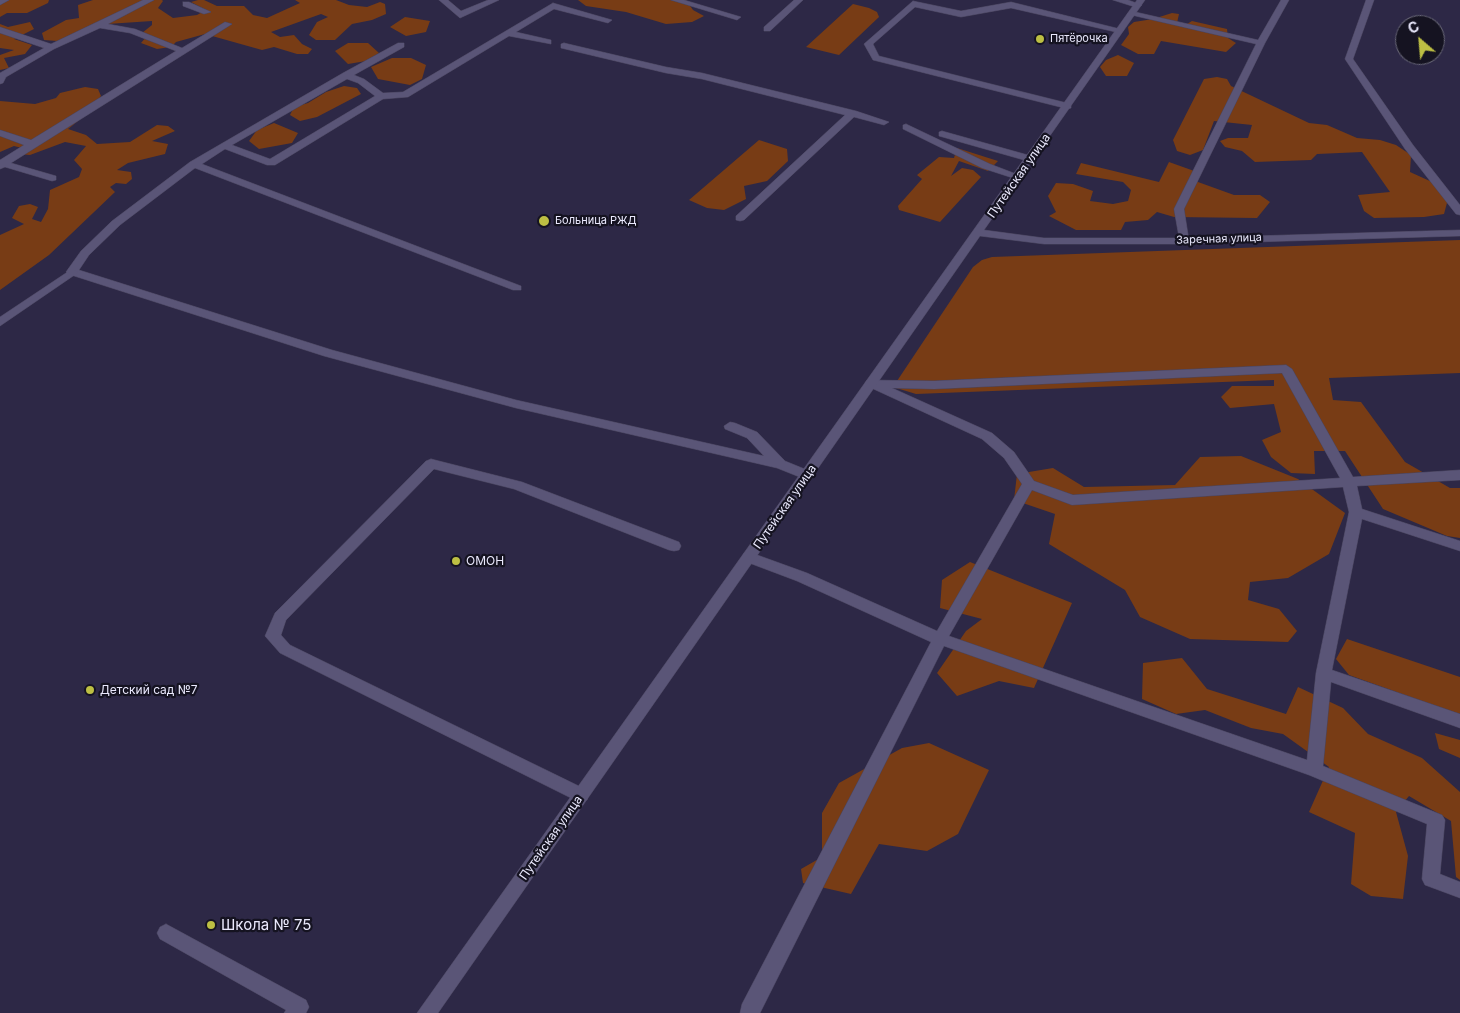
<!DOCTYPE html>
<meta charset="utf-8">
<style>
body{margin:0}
#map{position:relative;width:1460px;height:1013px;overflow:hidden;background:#2d2846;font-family:Inter,sans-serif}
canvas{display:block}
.north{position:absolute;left:1395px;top:15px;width:50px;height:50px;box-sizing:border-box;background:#151321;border:1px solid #6a6979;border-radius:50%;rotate:333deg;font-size:14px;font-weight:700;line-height:20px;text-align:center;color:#eae9fd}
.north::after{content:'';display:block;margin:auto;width:18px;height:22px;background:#bdbf43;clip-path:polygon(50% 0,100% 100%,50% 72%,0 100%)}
</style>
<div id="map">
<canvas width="1460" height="1013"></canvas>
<div class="north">С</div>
</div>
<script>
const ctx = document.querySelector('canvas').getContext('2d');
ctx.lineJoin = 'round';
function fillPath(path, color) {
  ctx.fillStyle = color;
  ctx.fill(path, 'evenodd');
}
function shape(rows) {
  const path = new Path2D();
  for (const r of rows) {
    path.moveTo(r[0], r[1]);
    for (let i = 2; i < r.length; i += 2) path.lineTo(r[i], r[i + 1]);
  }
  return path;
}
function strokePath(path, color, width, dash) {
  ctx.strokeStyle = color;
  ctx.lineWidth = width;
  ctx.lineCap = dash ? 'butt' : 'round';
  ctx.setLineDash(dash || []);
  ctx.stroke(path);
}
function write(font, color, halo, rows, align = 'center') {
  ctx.font = font + ' Inter,sans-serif';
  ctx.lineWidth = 4.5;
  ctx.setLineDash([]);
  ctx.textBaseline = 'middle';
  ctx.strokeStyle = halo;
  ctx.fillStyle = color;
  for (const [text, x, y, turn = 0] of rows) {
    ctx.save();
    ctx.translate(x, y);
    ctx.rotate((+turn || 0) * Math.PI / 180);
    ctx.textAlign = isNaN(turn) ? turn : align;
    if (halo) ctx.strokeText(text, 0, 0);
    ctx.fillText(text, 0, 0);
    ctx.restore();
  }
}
const green = shape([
 [0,0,49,0,48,3,27,13,7,13,0,17],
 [93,0,162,0,163,1,158,8,173,18,197,15,206,10,191,2,198,0,204,0,217,6,244,6,253,15,267,18,300,3,295,0,336,0,349,5,367,7,380,2,385,4,386,14,372,20,352,24,335,40,316,40,309,35,317,22,328,17,321,14,271,32,280,37,294,35,302,44,312,49,308,54,297,54,274,47,262,50,205,34,176,42,171,47,157,49,141,43,147,36,142,33,152,25,152,21,92,25,67,39,57,41,44,40,42,33,66,20,79,18,78,5],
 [578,0,686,0,693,10,704,16,692,22,666,24,626,12,586,6],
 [853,4,869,8,877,12,879,17,839,55,806,47],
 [1172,13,1179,14,1177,23,1182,27,1192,21,1227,29,1228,38,1236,43,1226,52,1161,41,1154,54,1138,54,1121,45,1129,34,1128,27,1134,22,1153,19],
 [405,17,430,21,426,32,406,36,390,27],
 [30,22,34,29,14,39,32,45,25,54,4,58,9,68,0,70,0,55,14,50,0,48,0,24,8,27],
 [348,43,368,43,379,53,366,61,348,64,335,51],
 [1118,55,1134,63,1127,76,1106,76,1100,67,1106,60],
 [392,58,411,58,426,65,422,79,410,85,378,79,371,67],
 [1217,77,1227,79,1231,86,1309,123,1327,125,1357,138,1380,140,1396,145,1411,155,1410,172,1432,182,1448,199,1444,214,1424,217,1374,218,1364,211,1358,195,1390,192,1362,152,1317,154,1311,160,1255,162,1242,151,1225,147,1220,141,1228,138,1248,138,1252,125,1214,121,1203,150,1190,155,1177,151,1173,140,1204,79],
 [344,86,357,88,361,94,317,117,300,121,290,115,294,107,308,103,326,92],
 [85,87,98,89,101,96,88,113,68,129,86,135,97,144,130,142,157,125,168,126,175,131,152,141,168,144,165,154,128,163,117,170,131,172,132,179,126,184,116,183,110,187,115,192,49,255,0,290,0,235,24,224,12,218,19,206,30,204,38,207,32,219,41,222,48,209,50,190,79,177,82,169,74,160,86,146,65,142,30,155,19,154,22,148,14,146,0,152,0,101,35,104,56,98,60,93],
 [274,123,298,133,292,143,259,149,249,141,257,130],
 [759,140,787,149,788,161,767,181,744,186,746,199,724,210,707,208,689,200],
 [957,148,998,161,988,171,959,161,951,176,962,168,973,170,981,177,940,222,899,210,898,206,922,179,917,175,939,157,954,158],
 [1169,162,1197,172,1198,182,1234,195,1260,195,1270,202,1257,218,1174,217,1157,212,1148,220,1125,222,1121,230,1076,230,1049,216,1056,212,1048,196,1056,183,1073,184,1093,191,1090,201,1113,204,1128,201,1131,190,1123,182,1076,174,1081,163,1159,182],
 [1460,240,1460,373,1329,378,1333,400,1361,402,1405,462,1450,488,1460,488,1460,538,1447,536,1383,509,1345,451,1314,451,1315,474,1291,473,1271,457,1262,440,1281,432,1274,404,1230,408,1221,397,1232,386,1274,386,1274,380,916,394,893,387,973,267,982,260,992,257],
 [1241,456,1298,479,1345,513,1329,554,1288,578,1250,582,1248,600,1279,609,1297,631,1288,642,1190,639,1140,617,1125,590,1049,544,1055,514,1014,500,1017,474,1053,468,1084,487,1175,485,1200,457],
 [970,562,1072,603,1034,688,999,681,957,696,937,673,966,631,982,619,940,608,942,580],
 [1347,639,1460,677,1460,715,1349,675,1336,659],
 [1182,658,1207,689,1286,714,1298,687,1343,708,1368,734,1422,758,1460,792,1460,880,1456,877,1451,821,1409,796,1396,812,1408,856,1403,899,1371,896,1351,884,1355,833,1309,812,1329,767,1283,734,1251,728,1205,710,1176,714,1142,699,1143,663],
 [1435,733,1460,740,1460,758,1439,749],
 [929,743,989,770,958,834,927,851,879,844,851,894,803,883,801,869,822,857,822,813,839,783,902,748]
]);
const service = shape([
 [143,0,154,0,108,24,135,29,182,48,225,22,232,24,11,163,56,176,56,180,52,181,5,167,0,169,0,160,24,145,0,136,0,130,31,140,176,51,130,33,100,28,54,49,6,77,3,83,0,84,0,73,44,48,0,33,0,27,51,44,143,0],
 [439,0,448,0,461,11,488,0,499,0,460,18,439,0],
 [671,0,684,0,741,17,737,20,671,0],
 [794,0,803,0,770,31,764,31,764,27,794,0],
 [1113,0,1128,0,1142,5,1138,8,1113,0],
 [1281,0,1289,0,1265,43,1184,209,1189,241,1188,243,1180,243,1174,209,1256,44,1127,14,1131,11,1258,40,1281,0],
 [1366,0,1374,0,1353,59,1413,145,1460,205,1460,215,1456,214,1405,149,1345,59,1366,0],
 [913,1,961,11,1011,2,1124,30,1120,33,1011,8,961,17,915,7,873,44,879,56,1071,104,1071,108,1068,109,873,60,864,44,913,1],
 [183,2,189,2,211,12,204,14,183,6,183,2],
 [553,3,612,20,608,23,554,9,516,32,551,40,551,44,509,36,408,97,383,99,275,165,267,165,225,149,202,164,521,286,521,290,513,290,195,168,120,225,89,255,79,270,332,350,516,400,764,456,747,438,725,429,724,426,730,422,735,423,757,432,785,461,812,472,814,475,812,478,807,480,777,468,516,408,324,356,68,274,66,272,81,251,112,221,190,162,343,73,398,43,404,43,404,47,354,75,364,79,383,93,403,92,553,3],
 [347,79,358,83,375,96,270,159,232,145,347,79],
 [564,43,666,67,702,73,856,111,889,122,884,125,854,117,744,220,740,221,736,220,736,216,845,115,702,79,666,73,561,48,561,44,564,43],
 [906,124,990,164,1024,177,1019,180,982,168,903,129,903,125,906,124],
 [942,131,1035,157,1036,159,1031,162,939,136,939,132,942,131],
 [1286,365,1292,369,1353,477,1460,470,1460,480,1357,486,1362,509,1460,541,1460,551,1362,519,1332,670,1460,714,1460,728,1331,682,1323,766,1442,815,1445,820,1440,874,1460,882,1460,898,1425,885,1422,879,1427,824,1309,775,944,646,760,1013,740,1013,742,1004,931,642,797,581,744,561,742,557,744,553,749,552,807,573,937,631,1022,484,1004,458,982,439,867,386,865,383,867,380,934,381,1286,365],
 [1282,373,1340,478,1073,495,1034,481,1014,452,992,433,892,388,934,389,1282,373],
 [1343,487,1349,512,1316,673,1307,760,949,636,1032,490,1072,505,1343,487],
 [431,459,522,482,679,542,681,546,679,550,674,551,669,550,514,489,434,469,286,620,281,635,290,645,587,790,589,795,587,800,581,802,575,800,280,653,265,636,275,613,426,461,431,459],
 [166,924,306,1000,309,1007,306,1013,284,1013,286,1010,160,939,157,933,160,927,166,924]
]);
const minor = shape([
 [0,0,9,0,0,5,0,0],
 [1137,0,1145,0,984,230,1044,238,1184,238,1460,230,1460,236,1184,244,1044,244,980,236,438,1013,417,1013,1137,0],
 [72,269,78,272,76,274,0,326,0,317,72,269]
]);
const markers = [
 [1040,39,5,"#bdbf43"],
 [544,221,6,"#bdbf43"],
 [456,561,5,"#bdbf43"],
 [90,690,5,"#bdbf43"],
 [211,925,5,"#bdbf43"]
];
const farPoinames = [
 ["Пятёрочка",1050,39],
 ["Больница РЖД",555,221]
];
const farStreetnames = [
 ["Заречная улица",1219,239,-2]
];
const streetNames = [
 ["Путейская улица",1019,176,-55],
 ["Путейская улица",785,507,-55],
 ["Путейская улица",551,838,-55]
];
const poiNames = [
 ["ОМОН",466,561],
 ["Детский сад №7",100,690]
];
const nearPoinames = [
 ["Школа № 75",221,925]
];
fillPath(green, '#783c15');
strokePath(service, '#49445e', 1);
strokePath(minor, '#49445e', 1);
fillPath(service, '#5a5577');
fillPath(minor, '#5a5577');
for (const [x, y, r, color] of markers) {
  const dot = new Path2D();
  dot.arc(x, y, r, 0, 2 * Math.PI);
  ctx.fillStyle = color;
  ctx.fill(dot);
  strokePath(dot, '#151321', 2);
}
write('11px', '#eae9fd', '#151321', farPoinames, 'left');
write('11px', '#eae9fd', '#151321', farStreetnames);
write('12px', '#eae9fd', '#151321', streetNames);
write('12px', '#eae9fd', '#151321', poiNames, 'left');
write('15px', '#eae9fd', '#151321', nearPoinames, 'left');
</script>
